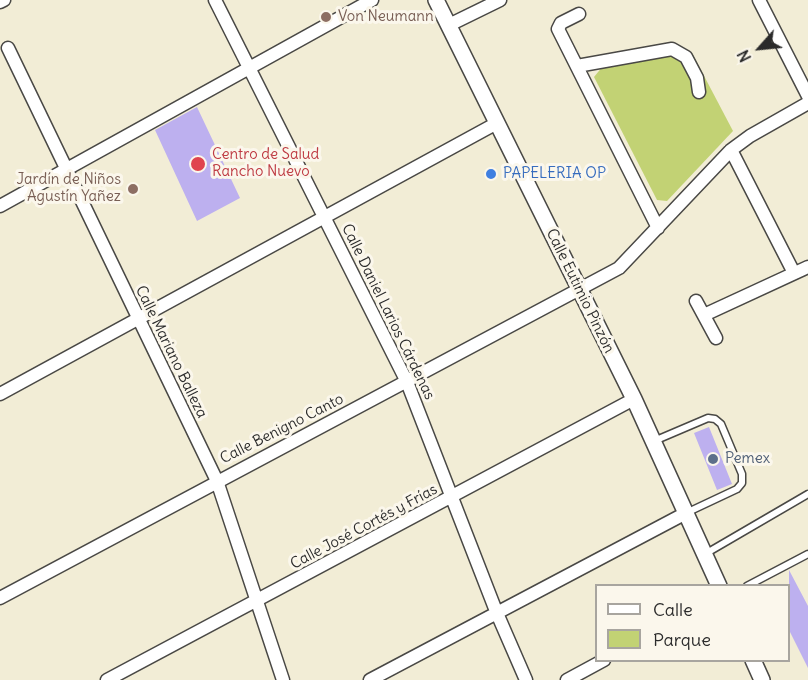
<!DOCTYPE html>
<meta charset="utf-8">
<style>
body{margin:0}
#map{position:relative;width:808px;height:680px;overflow:hidden;background:#f2edd6;font-family:Delius,sans-serif}
canvas{display:block}
.legend{position:absolute;left:595px;top:584px;width:195px;height:78px;box-sizing:border-box;background:#fbf7ec;border:2px solid #a8a59f;margin:0;padding:8px 10px;list-style:none;font-size:18px;color:#2b2b2b}
.legend li{display:flex;align-items:center;gap:12px;height:30px}
.legend b{width:30px;border:2px solid #a8a59f}
.north{position:absolute;left:730px;top:18px;width:60px;height:60px;-webkit-text-stroke:4px #fbf7ec;paint-order:stroke;rotate:243deg;font-size:16px;font-weight:700;line-height:24px;text-align:center;color:#2b2b2b}
.north::after{content:'';display:block;margin:auto;width:21px;height:27px;background:#2b2b2b;clip-path:polygon(50% 0,100% 100%,50% 72%,0 100%)}
</style>
<div id="map">
<canvas width="808" height="680"></canvas>
<ul class="legend">
<li><b style="height:8px;background:#fff"></b>Calle</li>
<li><b style="height:16px;background:#c2d274"></b>Parque</li>
</ul>
<div class="north">N</div>
</div>
<script>
const ctx = document.querySelector('canvas').getContext('2d');
ctx.lineJoin = 'round';
function fillPath(path, color) {
  ctx.fillStyle = color;
  ctx.fill(path, 'evenodd');
}
function shape(rows) {
  const path = new Path2D();
  for (const r of rows) {
    path.moveTo(r[0], r[1]);
    for (let i = 2; i < r.length; i += 2) path.lineTo(r[i], r[i + 1]);
  }
  return path;
}
function strokePath(path, color, width, dash) {
  ctx.strokeStyle = color;
  ctx.lineWidth = width;
  ctx.lineCap = dash ? 'butt' : 'round';
  ctx.setLineDash(dash || []);
  ctx.stroke(path);
}
function write(font, color, halo, rows, align = 'center') {
  ctx.font = font + ' Delius,sans-serif';
  ctx.lineWidth = 6;
  ctx.setLineDash([]);
  ctx.textBaseline = 'middle';
  ctx.strokeStyle = halo;
  ctx.fillStyle = color;
  for (const [text, x, y, turn = 0] of rows) {
    ctx.save();
    ctx.translate(x, y);
    ctx.rotate((+turn || 0) * Math.PI / 180);
    ctx.textAlign = isNaN(turn) ? turn : align;
    if (halo) ctx.strokeText(text, 0, 0);
    ctx.fillText(text, 0, 0);
    ctx.restore();
  }
}
const green = shape([
 [692,53,733,131,667,201,657,200,594,77,603,66]
]);
const building = shape([
 [197,107,240,198,197,221,155,130],
 [709,427,732,484,717,490,694,433],
 [789,570,808,606,808,668,789,630]
]);
const service = shape([
 [654,441,708,418,715,419,721,424,742,474,742,483,737,489,686,513],
 [705,554,808,494],
 [747,586,808,554]
]);
const minor = shape([
 [215,0,407,382,496,611,526,680],
 [759,0,808,96],
 [0,2,4,0],
 [579,14,561,23,558,29,658,228],
 [449,25,500,0],
 [8,48,217,481,283,680],
 [577,66,672,49,686,57,697,78,699,92],
 [731,150,794,273],
 [0,206,372,0],
 [696,301,716,338],
 [704,315,808,267],
 [0,394,497,123],
 [0,598,619,268,731,150,750,136,808,103],
 [107,680,634,399],
 [370,680,686,513],
 [567,680,604,660]
]);
const tertiary = shape([
 [436,0,634,399,719,586],
 [753,660,762,680]
]);
const markers = [
 [326,17,6,"#8d6e63"],
 [198,164,8,"#e0444e"],
 [491,174,6,"#3f7fe0"],
 [133,189,6,"#8d6e63"],
 [713,459,6,"#5c6f8a"]
];
const educationNames = [
 ["Von Neumann",338,17],
 ["Jardín de Niños",121,180,"right"],
 ["Agustín Yañez",121,197,"right"]
];
const healthNames = [
 ["Centro de Salud",212,155],
 ["Rancho Nuevo",212,172]
];
const shopNames = [
 ["PAPELERIA OP",503,174]
];
const streetNames = [
 ["Calle Eutimio Pinzón",580,291,64],
 ["Calle Daniel Larios Cárdenas",388,312,64],
 ["Calle Mariano Balleza",171,352,64],
 ["Calle Benigno Canto",282,429,-27],
 ["Calle José Cortés y Frías",364,527,-28]
];
const serviceNames = [
 ["Pemex",725,459]
];
fillPath(green, '#c2d274');
fillPath(building, '#bdb0ef');
strokePath(service, '#494845', 9);
strokePath(minor, '#494845', 15);
strokePath(tertiary, '#494845', 18);
strokePath(service, '#fff', 6);
strokePath(minor, '#fff', 12);
strokePath(tertiary, '#fff', 15);
for (const [x, y, r, color] of markers) {
  const dot = new Path2D();
  dot.arc(x, y, r, 0, 2 * Math.PI);
  ctx.fillStyle = color;
  ctx.fill(dot);
  strokePath(dot, '#fbf7ec', 2);
}
write('15px', '#785e54', '#fbf7ec', educationNames, 'left');
write('15px', '#be3a42', '#fbf7ec', healthNames, 'left');
write('15px', '#366cbe', '#fbf7ec', shopNames, 'left');
write('15px', '#2b2b2b', '#fbf7ec', streetNames);
write('15px', '#4e5e75', '#fbf7ec', serviceNames, 'left');
</script>
